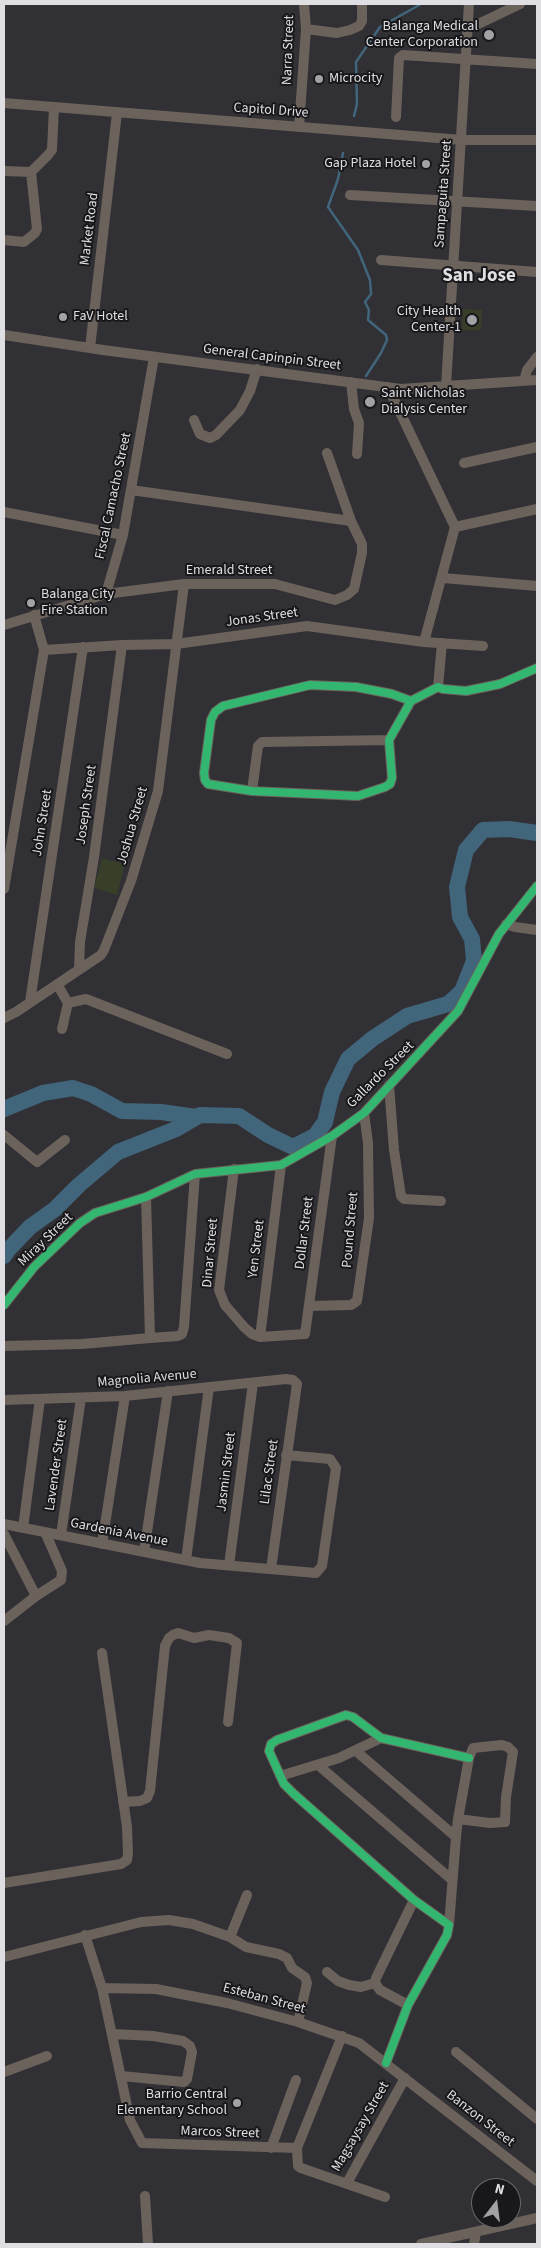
<!DOCTYPE html>
<style>
body{margin:0}
#map{position:relative;width:541px;height:2248px;overflow:hidden;background:#313034;font-family:"Source Sans 3",sans-serif}
canvas{display:block}
.frame{position:absolute;inset:0;border:5px solid #dfdee2;pointer-events:none}
.north{position:absolute;left:471px;top:2178px;width:50px;height:50px;box-sizing:border-box;background:#18171a;border:1px solid #68676a;border-radius:50%;rotate:15deg;font-size:14px;font-weight:700;line-height:20px;text-align:center;color:#dfdee2}
.north::after{content:'';display:block;margin:auto;width:18px;height:22px;background:#a2a1a5;clip-path:polygon(50% 0,100% 100%,50% 72%,0 100%)}
</style>
<div id="map">
<canvas width="541" height="2248"></canvas>
<div class="frame"></div>
<div class="north">N</div>
</div>
<script>
const ctx = document.querySelector('canvas').getContext('2d');
ctx.lineJoin = 'round';
function fillPath(path, color) {
  ctx.fillStyle = color;
  ctx.fill(path, 'evenodd');
}
function shape(rows) {
  const path = new Path2D();
  for (const r of rows) {
    path.moveTo(r[0], r[1]);
    for (let i = 2; i < r.length; i += 2) path.lineTo(r[i], r[i + 1]);
  }
  return path;
}
function strokePath(path, color, width, dash) {
  ctx.strokeStyle = color;
  ctx.lineWidth = width;
  ctx.lineCap = dash ? 'butt' : 'round';
  ctx.setLineDash(dash || []);
  ctx.stroke(path);
}
function write(font, color, halo, rows, align = 'center') {
  ctx.font = font + ' "Source Sans 3",sans-serif';
  ctx.lineWidth = 4;
  ctx.setLineDash([]);
  ctx.textBaseline = 'middle';
  ctx.strokeStyle = halo;
  ctx.fillStyle = color;
  for (const [text, x, y, turn = 0] of rows) {
    ctx.save();
    ctx.translate(x, y);
    ctx.rotate((+turn || 0) * Math.PI / 180);
    ctx.textAlign = isNaN(turn) ? turn : align;
    if (halo) ctx.strokeText(text, 0, 0);
    ctx.fillText(text, 0, 0);
    ctx.restore();
  }
}
const green = shape([
 [463,309,482,310,481,330,462,330],
 [102,858,125,864,117,895,94,888]
]);
const stream = shape([
 [354,116,357,104,356,62,380,27,421,4],
 [343,153,338,179,328,207,358,250,370,280,371,294,365,302,369,310,368,320,386,335,387,340,381,353,366,376]
]);
const river = shape([
 [4,1109,43,1093,73,1088,91,1094,122,1111,161,1112,196,1117],
 [4,1256,8,1250,30,1227,55,1209,79,1185,118,1152,176,1129,200,1115,239,1116,268,1135,293,1147,315,1136,325,1122,332,1092,348,1059,372,1039,407,1016,448,1004,462,991,474,961,472,939,460,917,457,887,466,850,483,830,509,829,537,833]
]);
const minor = shape([
 [306,29,337,33,350,30,359,26,362,21,362,4],
 [468,29,520,4],
 [4,103,462,140,537,140],
 [396,117,399,58,403,55,537,64],
 [299,127,306,29,304,4],
 [4,171,31,172,48,155,52,150,54,107],
 [350,195,537,206],
 [4,240,24,242,35,233,37,229,31,172],
 [381,260,537,272],
 [4,335,103,350,401,389,537,380],
 [90,348,117,113],
 [524,381,527,370,537,357],
 [351,382,354,409,359,423,357,454],
 [446,386,469,4],
 [388,387,455,527,424,642],
 [194,420,200,434,210,438,216,435,240,410,250,391,257,369],
 [464,463,537,447],
 [131,490,351,521],
 [4,512,123,535],
 [455,527,537,509],
 [443,578,537,586],
 [106,594,123,535,154,357],
 [4,625,106,594,184,584,275,584,335,600,347,595,354,589,362,553,362,544,351,521,327,453],
 [44,650,122,645,176,644,307,626,424,642,483,646],
 [438,687,442,643],
 [411,701,392,694,356,687,310,685,223,706,215,712,211,720,204,773,205,780,208,784,252,791,358,796,385,787,390,784,392,778,389,740,411,701,438,687,443,689,466,691,500,684,537,668],
 [252,791,258,746,262,742,389,740],
 [4,889,44,650,34,615],
 [506,924,515,927,537,930],
 [79,969,80,942,94,857,122,645],
 [57,984,68,1003,62,1029],
 [30,1002,83,647],
 [68,1003,86,999,227,1054],
 [4,1018,16,1012,101,955,104,950,131,881,158,791,184,584],
 [389,1085,394,1150,401,1196,404,1199,441,1201],
 [4,1135,37,1162,65,1140],
 [234,1169,219,1290,225,1305,244,1327,252,1334,260,1337,305,1334,332,1136],
 [4,1305,34,1267,80,1223,95,1213,146,1197,195,1174,281,1165,332,1136,364,1113,458,1011,499,934,537,886],
 [310,1306,351,1305,357,1301,369,1218,368,1143,364,1113],
 [260,1337,281,1165],
 [150,1338,178,1336,182,1334,184,1327,195,1174],
 [4,1346,82,1344,150,1338,146,1197],
 [4,1400,125,1396,286,1379,293,1380,297,1384,271,1569],
 [4,1524,200,1563,316,1573,322,1566,336,1468,330,1459,286,1455],
 [23,1528,40,1399],
 [4,1534,36,1596],
 [61,1535,81,1398],
 [102,1544,125,1396],
 [144,1552,168,1391],
 [186,1560,209,1387],
 [229,1565,253,1383],
 [4,1621,36,1596,61,1580,62,1571,45,1532],
 [356,1751,456,1837],
 [318,1765,451,1879],
 [280,1776,339,1758,381,1738],
 [123,1802,140,1801,147,1798,150,1791,165,1646,169,1638,173,1635,178,1633,194,1638,209,1635,229,1638,237,1643,228,1722],
 [4,1883,121,1864,127,1860,128,1854,127,1827,102,1653],
 [449,1925,456,1837,458,1819,469,1758,473,1748,502,1745,508,1747,513,1752,506,1797,505,1822,490,1823,458,1819],
 [85,1935,102,1988,130,2120,142,2143,297,2148],
 [230,1937,247,1895],
 [4,1957,141,1922,169,1920,193,1924,230,1937,246,1947,279,1954,287,1958,292,1968,305,1977,307,1983,298,2022],
 [327,1972,338,1981,349,1985,361,1987,375,1983],
 [102,1988,156,1989,227,2003,298,2022,359,2043,537,2181],
 [408,2005,380,1990,375,1983,376,1978,414,1900],
 [113,2034,153,2036,183,2041,190,2046,192,2052,187,2079,184,2082,121,2076],
 [456,2052,537,2119],
 [386,2063,408,2005,447,1935,449,1925,414,1900,294,1794,284,1784,269,1751,271,1744,277,1740,346,1715,353,1717,381,1738,469,1758],
 [4,2072,47,2056],
 [271,2148,296,2080],
 [297,2148,342,2036],
 [297,2148,298,2166,301,2168,385,2197],
 [347,2183,405,2078],
 [145,2196,148,2244],
 [421,2244,537,2218],
 [474,2244,476,2232]
]);
const cycleway = shape([
 [411,701,392,694,356,687,310,685,223,706,215,712,211,720,204,773,205,780,208,784,252,791,358,796,385,787,390,784,392,778,389,740,411,701,438,687,443,689,466,691,500,684,537,668],
 [4,1305,34,1267,80,1223,95,1213,146,1197,195,1174,281,1165,332,1136,364,1113,458,1011,499,934,537,886],
 [386,2063,408,2005,447,1935,449,1925,414,1900,294,1794,284,1784,269,1751,271,1744,277,1740,346,1715,353,1717,381,1738,469,1758]
]);
const markers = [
 [489,35,6,"#a2a1a5"],
 [319,79,5,"#a2a1a5"],
 [426,164,5,"#a2a1a5"],
 [63,317,5,"#a2a1a5"],
 [472,320,6,"#a2a1a5"],
 [370,402,6,"#a2a1a5"],
 [31,603,5,"#a2a1a5"],
 [237,2103,5,"#a2a1a5"]
];
const poiNames = [
 ["Balanga Medical",478,27],
 ["Center Corporation",478,43],
 ["Microcity",329,79,"left"],
 ["Gap Plaza Hotel",416,164],
 ["City Health",461,312],
 ["Center-1",461,328],
 ["FaV Hotel",73,317,"left"],
 ["Saint Nicholas",381,394,"left"],
 ["Dialysis Center",381,410,"left"],
 ["Balanga City",41,595,"left"],
 ["Fire Station",41,611,"left"],
 ["Barrio Central",227,2095],
 ["Elementary School",227,2111]
];
const streetNames = [
 ["Narra Street",289,50,-88],
 ["Capitol Drive",271,111,4],
 ["Sampaguita Street",444,194,-86],
 ["Market Road",90,229,-83],
 ["General Capinpin Street",272,358,7],
 ["Fiscal Camacho Street",114,496,-78],
 ["Emerald Street",229,571],
 ["Jonas Street",262,618,-8],
 ["Joseph Street",87,805,-82],
 ["John Street",43,823,-81],
 ["Joshua Street",133,826,-74],
 ["Gallardo Street",381,1075,-45],
 ["Pound Street",351,1230,-85],
 ["Dollar Street",305,1233,-83],
 ["Miray Street",46,1240,-44],
 ["Yen Street",257,1249,-83],
 ["Dinar Street",211,1253,-85],
 ["Magnolia Avenue",147,1379,-5],
 ["Lavender Street",57,1465,-82],
 ["Jasmin Street",227,1472,-83],
 ["Lilac Street",270,1472,-82],
 ["Gardenia Avenue",119,1533,11],
 ["Esteban Street",264,1999,15],
 ["Banzon Street",480,2119,38],
 ["Magsaysay Street",361,2127,-60],
 ["Marcos Street",220,2133,2]
];
const districtNames = [
 ["San Jose",479,277]
];
fillPath(green, '#383f29');
strokePath(stream, '#41657b', 2.5);
strokePath(river, '#41657b', 16);
strokePath(minor, '#6c625c', 10);
strokePath(cycleway, '#33b770', 8);
for (const [x, y, r, color] of markers) {
  const dot = new Path2D();
  dot.arc(x, y, r, 0, 2 * Math.PI);
  ctx.fillStyle = color;
  ctx.fill(dot);
  strokePath(dot, '#18171a', 2);
}
write('14px', '#dfdee2', '#18171a', poiNames, 'right');
write('14px', '#dfdee2', '#18171a', streetNames);
write('bold 19px', '#dfdee2', '#18171a', districtNames);
</script>
